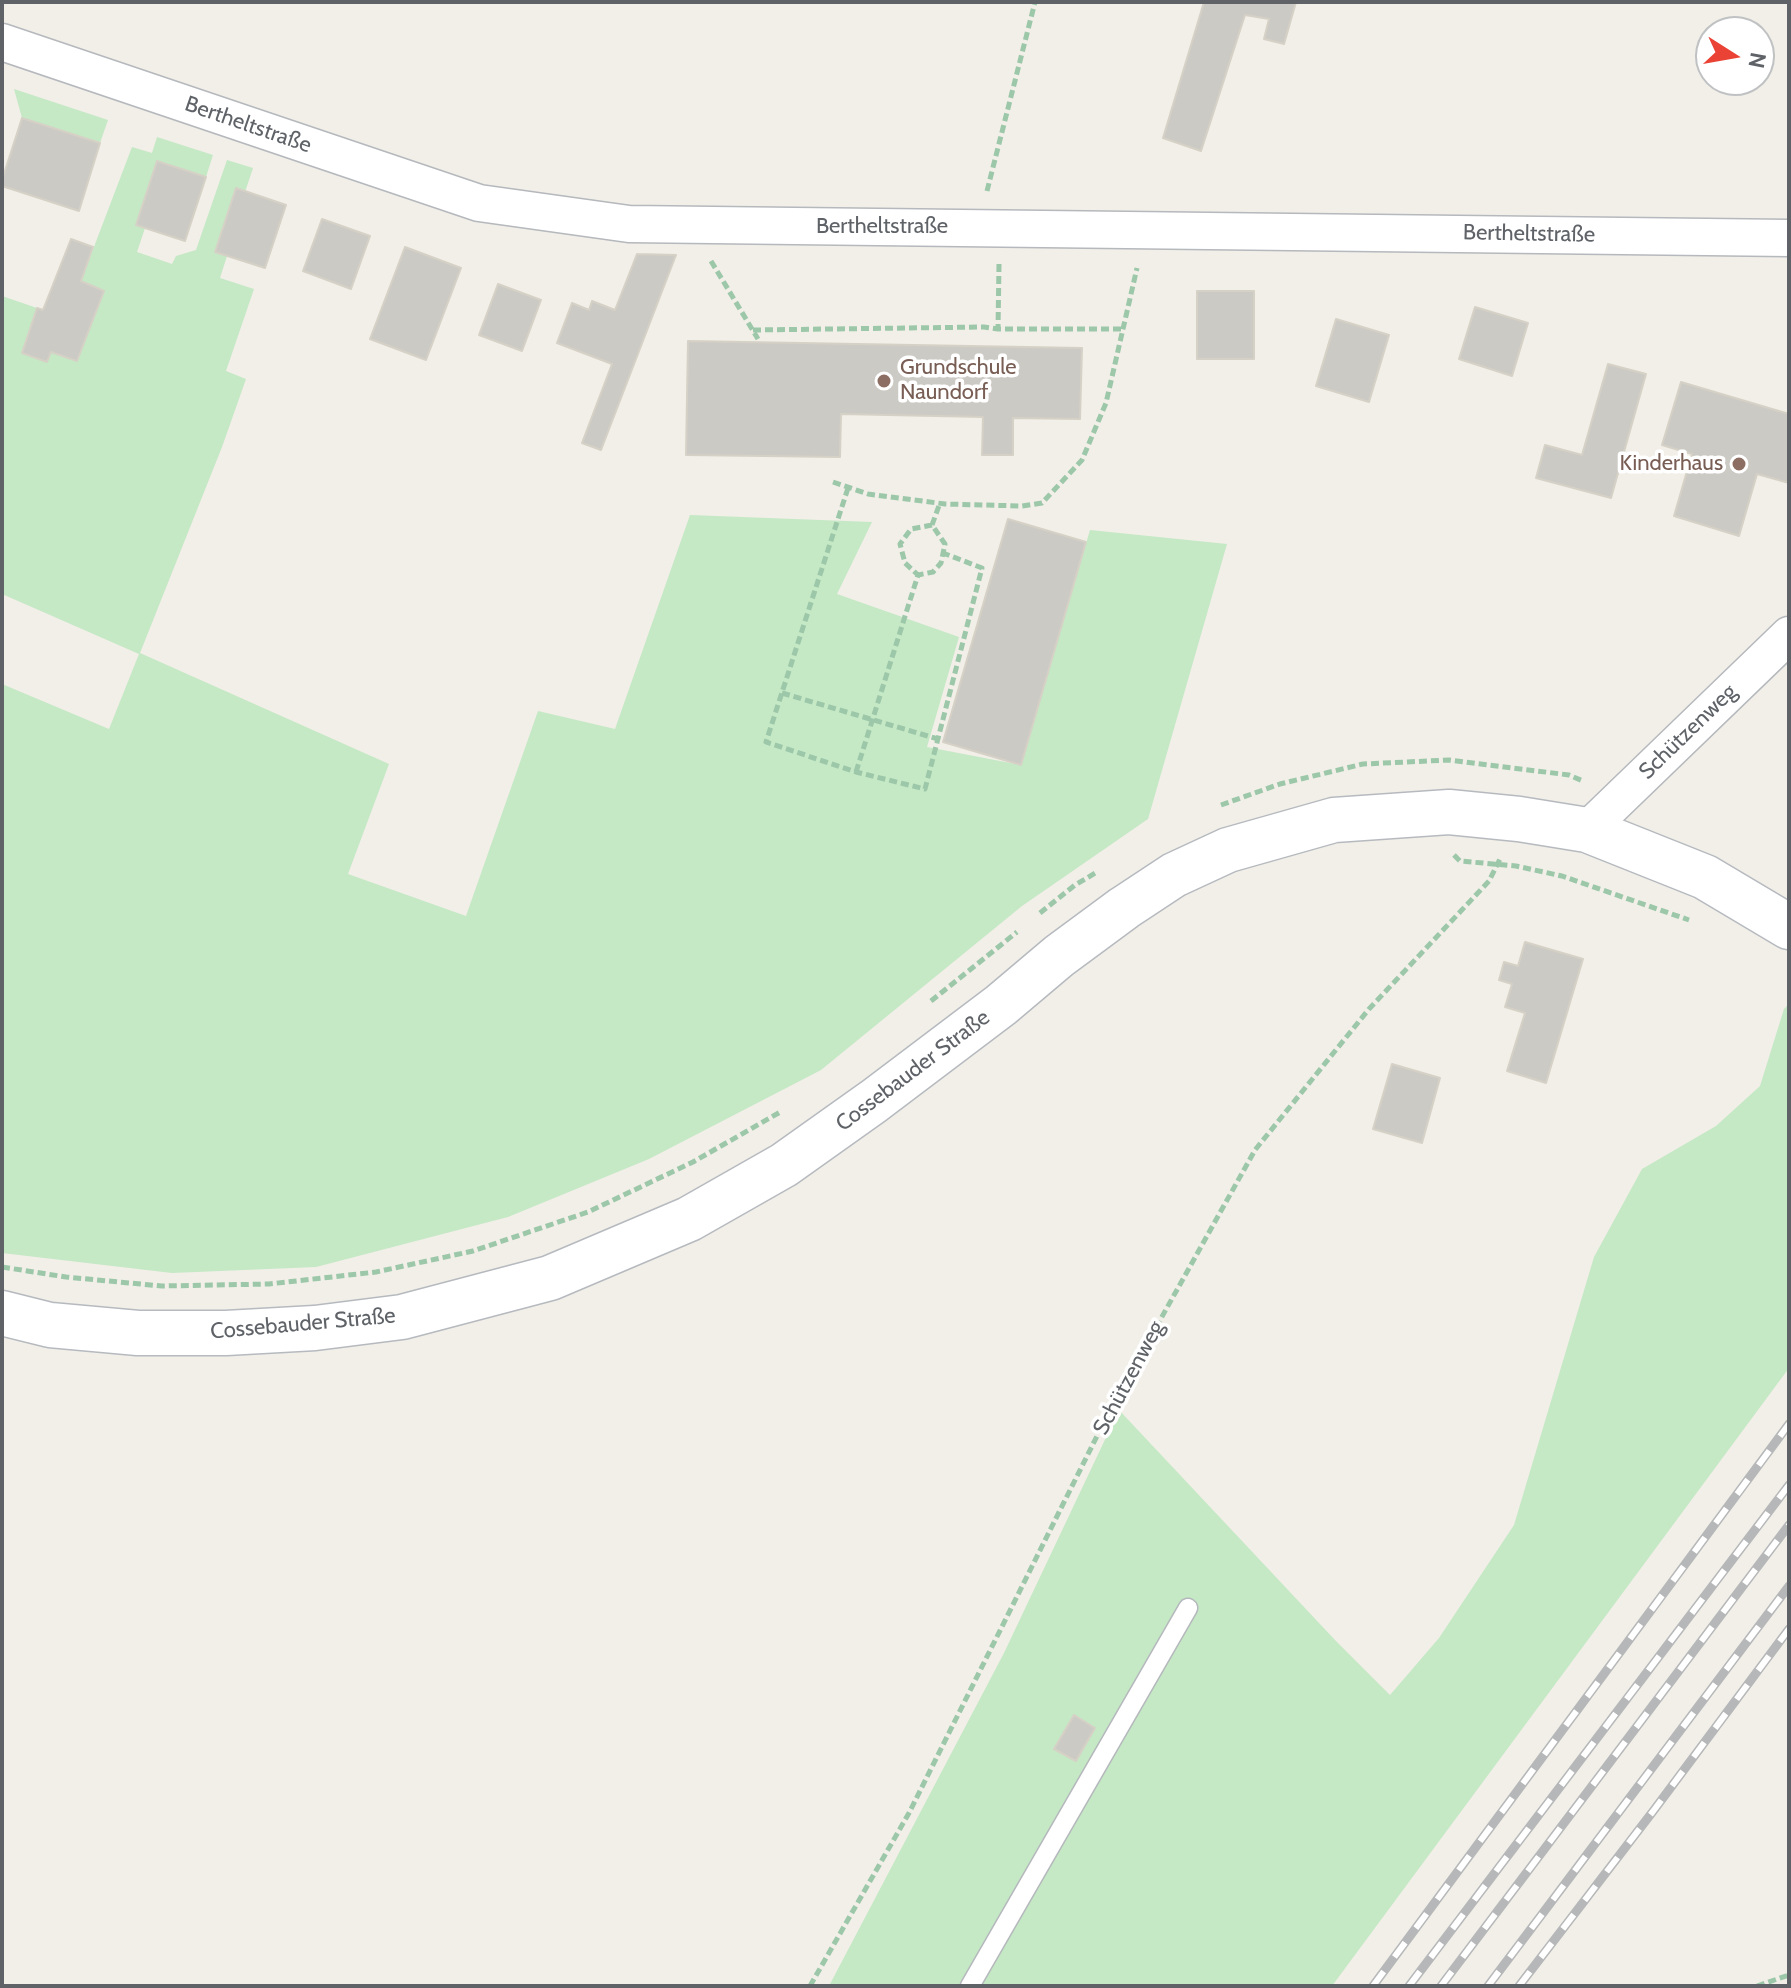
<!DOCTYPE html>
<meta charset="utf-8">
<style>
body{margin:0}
#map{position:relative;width:1791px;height:1988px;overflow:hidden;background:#f1efe8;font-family:Cabin,sans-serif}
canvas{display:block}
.frame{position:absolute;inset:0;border:4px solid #5f6368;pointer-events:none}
.north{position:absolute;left:1695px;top:16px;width:80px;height:80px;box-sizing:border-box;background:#fff;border:2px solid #bfc1c3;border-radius:50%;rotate:101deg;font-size:22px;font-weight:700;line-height:32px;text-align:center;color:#5f6368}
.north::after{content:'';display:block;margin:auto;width:28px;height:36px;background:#ea4335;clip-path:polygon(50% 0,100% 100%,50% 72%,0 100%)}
</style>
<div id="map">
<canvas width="1791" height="1988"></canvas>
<div class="frame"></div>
<div class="north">N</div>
</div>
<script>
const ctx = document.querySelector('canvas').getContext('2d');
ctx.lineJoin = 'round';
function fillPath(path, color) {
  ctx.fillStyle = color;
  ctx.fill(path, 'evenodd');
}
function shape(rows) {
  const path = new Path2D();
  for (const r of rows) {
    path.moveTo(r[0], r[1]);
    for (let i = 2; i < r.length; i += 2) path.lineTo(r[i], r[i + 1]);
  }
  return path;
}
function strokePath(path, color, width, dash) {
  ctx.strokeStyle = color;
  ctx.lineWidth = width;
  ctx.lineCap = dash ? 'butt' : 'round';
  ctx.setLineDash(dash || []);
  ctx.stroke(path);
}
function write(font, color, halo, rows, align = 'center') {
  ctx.font = font + ' Cabin,sans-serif';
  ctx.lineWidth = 7;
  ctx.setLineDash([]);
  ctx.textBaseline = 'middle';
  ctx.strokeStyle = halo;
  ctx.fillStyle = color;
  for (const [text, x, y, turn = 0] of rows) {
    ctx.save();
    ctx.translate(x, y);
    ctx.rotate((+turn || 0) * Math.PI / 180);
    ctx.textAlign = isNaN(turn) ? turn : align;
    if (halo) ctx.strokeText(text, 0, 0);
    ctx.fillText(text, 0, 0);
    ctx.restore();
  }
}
const green = shape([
 [14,89,108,120,100,143,22,118],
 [157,137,213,155,206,177,157,161,145,228,137,252,172,264,176,256,196,250,227,160,253,168,245,192,236,189,215,251,227,256,220,278,254,289,226,371,246,379,222,447,140,653,389,764,348,874,466,916,538,711,615,729,690,515,872,522,837,594,959,637,927,747,1021,765,1090,530,1227,544,1148,819,1022,906,821,1070,649,1159,508,1217,316,1267,172,1273,2,1253,2,684,109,729,139,654,2,594,2,296,37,308,23,353,46,362,51,352,77,361,104,292,81,281,132,147,152,153],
 [1789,1004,1789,1368,1332,1986,829,1986,1004,1653,1119,1410,1335,1640,1390,1695,1439,1638,1514,1525,1594,1257,1642,1169,1716,1126,1760,1086,1784,1009]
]);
const building = shape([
 [1204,2,1296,2,1284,44,1264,39,1269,19,1245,15,1201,151,1163,138,1204,2],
 [22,118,100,143,79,211,2,186,2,180,22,118],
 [157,161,206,177,185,241,136,225,157,161],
 [236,188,286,205,265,268,215,252,236,188],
 [322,219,370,236,351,289,303,271,322,219],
 [71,239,93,247,81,281,104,291,77,361,51,352,47,362,22,353,37,308,43,310,71,239],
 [405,247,461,268,426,360,370,339,405,247],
 [637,254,676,255,601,450,582,443,612,364,557,343,572,303,589,310,592,301,615,310,637,254],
 [498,284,541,300,522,351,479,335,498,284],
 [1197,291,1254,291,1254,359,1197,359,1197,291],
 [1475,307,1528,323,1512,376,1459,359,1475,307],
 [1336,319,1389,335,1369,402,1316,386,1336,319],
 [688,341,1082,348,1080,419,1013,418,1013,455,982,455,983,417,841,414,840,457,686,455,688,341],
 [1608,364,1646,374,1611,498,1536,478,1545,445,1582,455,1608,364],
 [1681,382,1789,414,1789,483,1757,474,1739,536,1674,516,1692,454,1662,445,1681,382],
 [1008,519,1086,542,1021,765,943,742,1008,519],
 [1525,942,1583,959,1546,1083,1507,1071,1525,1013,1505,1007,1512,984,1499,980,1504,962,1518,966,1525,942],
 [1392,1064,1440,1078,1422,1143,1373,1129,1392,1064],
 [1074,1715,1095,1728,1076,1761,1054,1749,1074,1715]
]);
const path = shape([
 [987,191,1035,2],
 [711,261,758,339],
 [999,264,998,329,1123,329],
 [753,330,984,327,998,329],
 [833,482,868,494,945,504,1022,506,1042,503,1082,460,1106,403,1137,268],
 [848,488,766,742,856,772,925,789,982,568,943,553],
 [932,525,940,503],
 [782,693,938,739],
 [856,772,918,575,905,563,900,544,911,529,932,525,945,544,941,563,933,572,918,575],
 [1221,805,1280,784,1363,764,1449,760,1569,775,1583,781],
 [1454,855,1460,861,1516,866,1562,876,1689,920],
 [1040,913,1075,885,1097,872],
 [931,1001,1017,932],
 [2,1267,66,1277,162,1286,269,1284,376,1272,473,1251,588,1212,693,1162,782,1111],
 [810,1986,909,1813,1111,1408,1255,1150,1369,1009,1489,881,1501,857],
 [1757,1986,1789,1975]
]);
const lane = shape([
 [970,1986,1188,1608]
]);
const street = shape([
 [2,42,479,203,629,224,1789,238],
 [1587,830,1789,635]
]);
const secondary = shape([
 [2,1313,50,1325,138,1333,226,1333,315,1328,402,1317,550,1278,689,1219,784,1165,874,1101,1001,1005,1059,956,1124,908,1174,875,1228,850,1334,820,1449,812,1519,819,1587,830,1705,877,1789,927]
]);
const rail = shape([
 [1373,1986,1789,1424],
 [1409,1986,1789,1485],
 [1441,1986,1789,1525],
 [1488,1986,1789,1586],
 [1519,1986,1654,1810,1789,1629]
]);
const markers = [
 [884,381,8,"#8d6e63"],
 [1739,464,8,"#8d6e63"]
];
const streetNames = [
 ["Bertheltstraße",248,125,19],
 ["Bertheltstraße",882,227],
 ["Bertheltstraße",1529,234,1],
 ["Schützenweg",1688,732,-44],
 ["Cossebauder Straße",913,1071,-37],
 ["Cossebauder Straße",303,1324,-5],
 ["Schützenweg",1129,1378,-62]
];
const educationNames = [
 ["Grundschule",900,368],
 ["Naundorf",900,393],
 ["Kinderhaus",1723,464,"right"]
];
fillPath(green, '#c5e8c5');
fillPath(building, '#cccac5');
strokePath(building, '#d6d1c6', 2);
strokePath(lane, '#b5b8bc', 21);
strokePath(street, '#b5b8bc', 39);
strokePath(secondary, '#b6babf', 47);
strokePath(path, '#9cc7a9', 5, [8, 4]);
strokePath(lane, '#fff', 18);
strokePath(street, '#fff', 36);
strokePath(secondary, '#fff', 44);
strokePath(rail, '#b6b7b8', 9);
strokePath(rail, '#fff', 6, [18]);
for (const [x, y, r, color] of markers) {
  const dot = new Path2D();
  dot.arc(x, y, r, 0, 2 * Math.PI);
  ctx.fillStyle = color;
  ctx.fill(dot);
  strokePath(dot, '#fff', 3);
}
write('22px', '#5f6368', '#fff', streetNames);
write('22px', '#785e54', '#fff', educationNames, 'left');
</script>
